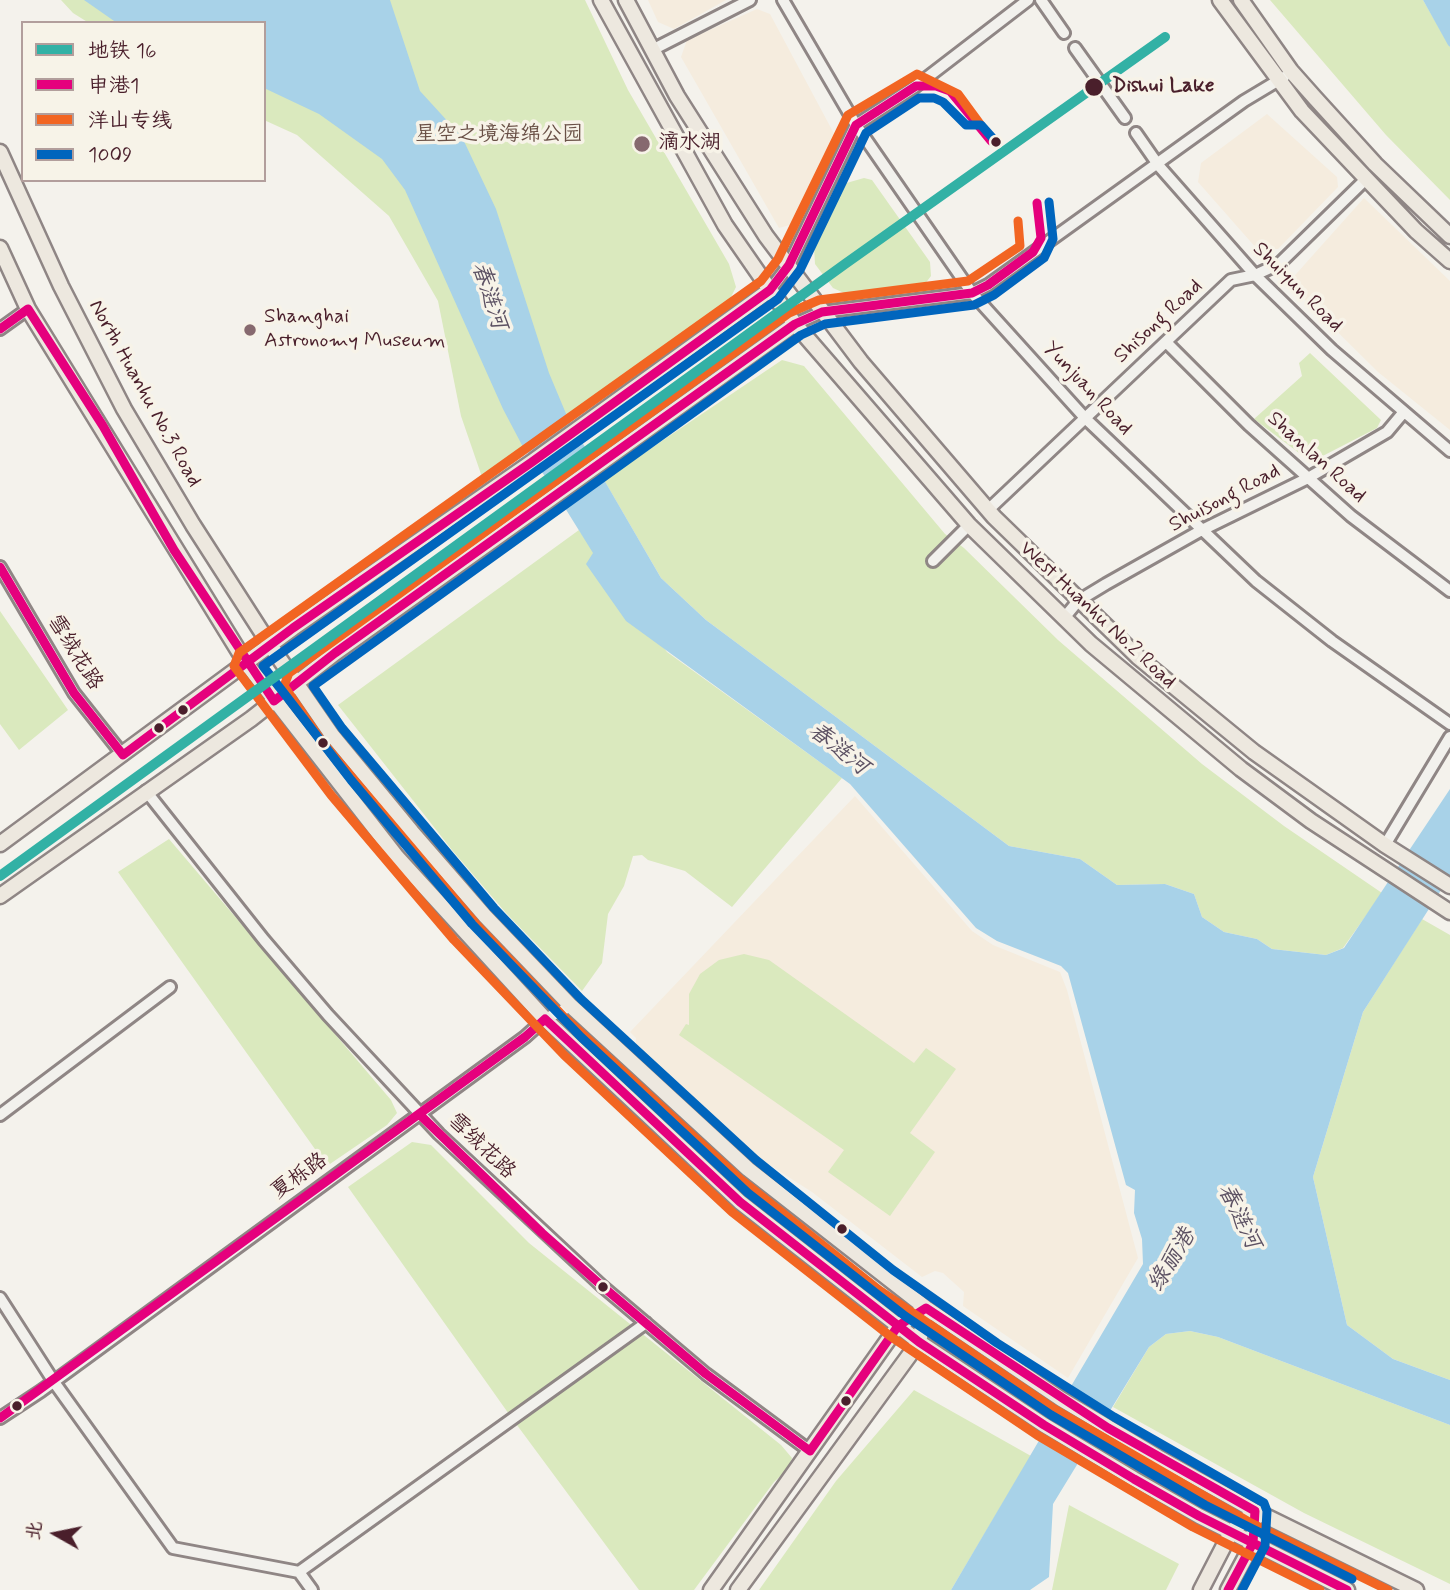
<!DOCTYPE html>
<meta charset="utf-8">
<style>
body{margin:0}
#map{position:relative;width:1450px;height:1590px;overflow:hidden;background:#f4f2ec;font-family:Mynerve,"LXGW WenKai TC",sans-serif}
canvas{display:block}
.legend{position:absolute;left:21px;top:21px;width:245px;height:161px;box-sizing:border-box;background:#f7f3e8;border:2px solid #b29e9c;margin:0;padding:9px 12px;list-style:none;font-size:21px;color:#4a1f2b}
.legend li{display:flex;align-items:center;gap:14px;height:35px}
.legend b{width:35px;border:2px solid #b29e9c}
.north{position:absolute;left:21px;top:1499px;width:70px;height:70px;-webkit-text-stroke:5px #f7f3e8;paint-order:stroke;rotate:279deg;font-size:19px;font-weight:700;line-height:28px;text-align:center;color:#4a1f2b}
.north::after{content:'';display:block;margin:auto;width:24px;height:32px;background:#4a1f2b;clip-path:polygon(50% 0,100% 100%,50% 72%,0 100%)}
</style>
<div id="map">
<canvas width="1450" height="1590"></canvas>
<ul class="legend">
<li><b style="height:9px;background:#32b1a5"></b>地铁 16</li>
<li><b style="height:9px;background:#e5007d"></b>申港1</li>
<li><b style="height:9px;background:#f26522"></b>洋山专线</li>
<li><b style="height:9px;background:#0065bd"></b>1009</li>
</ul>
<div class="north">北</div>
</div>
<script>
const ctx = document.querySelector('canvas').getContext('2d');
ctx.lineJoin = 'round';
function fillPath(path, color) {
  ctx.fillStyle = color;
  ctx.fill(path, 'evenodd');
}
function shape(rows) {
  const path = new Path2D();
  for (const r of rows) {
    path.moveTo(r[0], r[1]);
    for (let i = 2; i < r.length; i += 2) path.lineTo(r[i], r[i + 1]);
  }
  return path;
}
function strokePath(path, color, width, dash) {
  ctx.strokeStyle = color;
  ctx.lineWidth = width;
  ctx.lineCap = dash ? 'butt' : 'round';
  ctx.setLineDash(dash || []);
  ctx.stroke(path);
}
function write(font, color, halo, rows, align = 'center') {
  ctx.font = font + ' Mynerve,"LXGW WenKai TC",sans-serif';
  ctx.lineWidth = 7;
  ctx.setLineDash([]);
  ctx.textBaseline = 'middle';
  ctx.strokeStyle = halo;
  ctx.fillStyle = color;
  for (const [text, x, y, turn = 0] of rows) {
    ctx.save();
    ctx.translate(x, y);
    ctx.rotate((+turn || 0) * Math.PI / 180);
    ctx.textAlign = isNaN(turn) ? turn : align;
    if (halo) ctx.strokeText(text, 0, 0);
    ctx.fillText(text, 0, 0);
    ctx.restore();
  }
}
const built = shape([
 [648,0,726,0,674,29,658,22],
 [757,9,770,14,839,143,801,222,779,228,681,57,687,40],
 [1267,114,1337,177,1338,187,1278,249,1257,249,1198,182,1201,163],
 [1364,198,1450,281,1450,430,1378,372,1288,283],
 [855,796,972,931,993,945,1060,972,1067,990,1138,1258,1068,1378,963,1306,964,1292,943,1273,935,1271,922,1277,812,1192,765,1162,636,1046,636,1038,630,1032]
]);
const green = shape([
 [61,0,585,0,628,90,729,264,736,287,730,299,482,477,461,416,438,301,389,216,297,135,264,120,264,23,89,23,73,13],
 [1270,0,1423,0,1450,47,1450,200,1386,135],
 [864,178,872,180,930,262,931,276,921,289,882,297,844,293,833,288,815,264,814,247,838,190,843,184],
 [1310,353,1381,420,1377,428,1311,462,1254,419,1302,376,1299,363],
 [782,360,804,366,945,534,964,548,1058,640,1202,764,1284,826,1382,893,1343,948,1326,955,1272,949,1257,939,1224,932,1202,917,1194,894,1165,884,1117,885,1080,859,1009,846,706,620,661,578,604,480],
 [579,530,667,652,842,778,732,907,685,871,648,860,642,855,633,856,624,886,608,914,602,963,582,991,506,913,452,850,338,705],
 [0,611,68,710,19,750,0,724],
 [169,839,391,1100,397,1113,387,1125,327,1166,118,872],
 [1422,919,1450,935,1450,1380,1393,1359,1347,1325,1313,1177,1363,1012],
 [744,954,769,960,914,1063,926,1048,956,1069,910,1133,935,1152,890,1216,828,1172,844,1150,679,1035,686,1024,689,1025,689,994,700,974,719,960],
 [412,1142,431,1145,529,1243,781,1445,792,1458,788,1469,774,1482,694,1590,639,1590,511,1417,348,1187],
 [1190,1331,1218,1337,1450,1425,1450,1584,1304,1513,1113,1407,1149,1347,1166,1334],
 [914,1390,1031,1456,951,1590,759,1590,836,1481],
 [1069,1505,1179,1564,1166,1590,1052,1590]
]);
const water = shape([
 [84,0,390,0,420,91,462,137,496,209,549,373,567,416,661,578,706,620,1009,846,1080,859,1117,885,1165,884,1194,894,1202,917,1224,932,1257,939,1272,949,1326,955,1344,948,1450,789,1450,876,1363,1012,1313,1177,1347,1325,1393,1359,1450,1380,1450,1425,1218,1337,1190,1331,1166,1334,1149,1347,1053,1504,1049,1577,1030,1590,951,1590,1143,1264,1142,1239,1134,1213,1135,1190,1126,1185,1068,973,1061,966,997,941,976,928,850,784,626,621,586,564,593,553,547,479,523,447,503,409,405,190,382,159,319,114,264,88,264,23,117,23],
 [1423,0,1450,0,1450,47,1448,45]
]);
const minor = shape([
 [783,0,856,125,972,293,1085,418,1256,581,1332,641,1450,724],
 [1041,0,1064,33],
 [1075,48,1125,118],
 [652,50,750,0],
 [1136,133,1159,166,1255,275,1332,350,1450,451],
 [770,290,789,265,856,125,916,86,1028,0],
 [795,324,822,312,972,293,988,285,1244,101,1284,77],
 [0,329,28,309],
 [1166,342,1249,425,1351,516,1450,591],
 [988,510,1231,280,1255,275,1279,264,1366,179],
 [933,561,969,525],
 [0,567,74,693,123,755],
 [1064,618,1078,601,1106,584,1200,531,1308,478,1387,432,1403,413],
 [146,791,264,940,328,1015,439,1134,602,1286,706,1374,810,1451],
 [1385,845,1450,737],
 [0,1115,170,987],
 [0,1298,54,1382,173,1548,299,1572,312,1590],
 [0,1418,41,1391,525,1037,545,1019,571,1006],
 [299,1572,646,1323]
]);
const major = shape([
 [601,0,725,225,770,290,795,324,969,525,1091,644,1241,769,1311,821,1450,912],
 [626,0,677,96,766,236,861,362,994,517,1138,657,1254,752,1385,845,1450,886],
 [1220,0,1302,111,1416,231,1450,261],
 [1241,0,1291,71,1315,98,1375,164,1450,236],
 [0,152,61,286,124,409,193,525,270,645,332,735,412,832,485,916,571,1006,748,1169,926,1308,1061,1399,1158,1457,1255,1511,1416,1590],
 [0,248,28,309,246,663,397,857,545,1019,740,1202,919,1342,1044,1425,1134,1479,1199,1516,1347,1590],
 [0,844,293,628,532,462,770,290],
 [0,896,251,719,335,653,795,324],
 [711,1590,898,1326,926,1308],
 [738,1590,919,1342,926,1308],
 [1201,1590,1231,1532,1255,1511],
 [1228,1590,1253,1543,1255,1511]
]);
const bus1 = shape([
 [0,329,28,309,103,426,174,550,274,701,335,653,795,324,822,312,972,293,988,285,1033,252,1041,238,1037,203],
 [0,567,74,693,123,755,293,628,532,462,770,290,789,265,856,125,916,86,936,86,950,91,991,141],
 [419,1114,542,1233,602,1286,706,1374,810,1451,898,1326,926,1308,1108,1428,1255,1511,1253,1543,1228,1590],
 [0,1418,525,1037,545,1019,740,1202,919,1342,1044,1425,1134,1479,1199,1516,1347,1590]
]);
const bus2 = shape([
 [980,124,958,94,917,74,848,115,778,259,761,281,239,653,234,666,331,795,454,940,564,1055,732,1212,890,1336,1037,1435,1193,1527,1320,1590],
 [1018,221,1020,246,968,281,819,300,789,313,289,673,284,686,323,743,476,924,564,1017,740,1179,879,1290,1054,1409,1249,1522,1388,1590]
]);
const bus3 = shape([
 [997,143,981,125,966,125,943,102,934,98,919,98,866,133,800,270,778,299,263,666,351,780,472,924,581,1037,748,1193,905,1316,1051,1415,1205,1505,1352,1579],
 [1049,202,1053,239,1044,258,994,295,974,305,825,324,801,335,313,686,342,728,494,908,581,999,756,1160,893,1270,997,1343,1114,1417,1264,1503,1267,1511,1265,1546,1242,1590]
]);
const metro1 = shape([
 [0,876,845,264,1165,37]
]);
const markers = [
 [1094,87,10,"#4a1f2b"],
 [996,142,6,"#4a1f2b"],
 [642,144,9,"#86696f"],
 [250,330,7,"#86696f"],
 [183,710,6,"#4a1f2b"],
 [159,728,6,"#4a1f2b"],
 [323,743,6,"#4a1f2b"],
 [842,1229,6,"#4a1f2b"],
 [603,1287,6,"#4a1f2b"],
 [846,1401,6,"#4a1f2b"],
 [17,1406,6,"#4a1f2b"]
];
const stopNames = [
 ["Dishui Lake",1112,87]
];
const parkNames = [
 ["星空之境海绵公园",499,136]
];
const poiNames = [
 ["滴水湖",658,144],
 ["Shanghai",264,318],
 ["Astronomy Museum",264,342]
];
const streetNames = [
 ["Shuiyun Road",1297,288,45],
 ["Shisong Road",1159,322,-43],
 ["Yunjuan Road",1087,389,47],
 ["North Huanhu No.3 Road",144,394,61],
 ["Shanlan Road",1316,458,42],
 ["Shuisong Road",1225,499,-28],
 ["West Huanhu No.2 Road",1097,616,43],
 ["雪绒花路",74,653,58],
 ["雪绒花路",481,1147,44],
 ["夏栎路",300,1177,-36]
];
const waterNames = [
 ["春涟河",488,296,72],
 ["春涟河",838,750,38],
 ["春涟河",1238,1217,64],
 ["绿丽港",1173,1261,-59]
];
fillPath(built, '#f5ecde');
fillPath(green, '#dae9be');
fillPath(water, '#a8d2e8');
strokePath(minor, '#8f8685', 16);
strokePath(major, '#8f8685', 19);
strokePath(minor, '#f2f1ed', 10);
strokePath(major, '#ede8df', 14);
strokePath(bus1, '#e5007d', 9);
strokePath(bus2, '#f26522', 9);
strokePath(bus3, '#0065bd', 9);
strokePath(metro1, '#32b1a5', 10);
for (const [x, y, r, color] of markers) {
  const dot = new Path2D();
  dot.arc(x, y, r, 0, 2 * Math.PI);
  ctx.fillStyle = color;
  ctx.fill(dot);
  strokePath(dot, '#f7f3e8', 2.5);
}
write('bold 21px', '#4a1f2b', '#f7f3e8', stopNames, 'left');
write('21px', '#695046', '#f7f3e8', parkNames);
write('21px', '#4a1f2b', '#f7f3e8', poiNames, 'left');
write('21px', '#4a1f2b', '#f7f3e8', streetNames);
write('italic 23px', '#5c5163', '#f7f3e8', waterNames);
</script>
